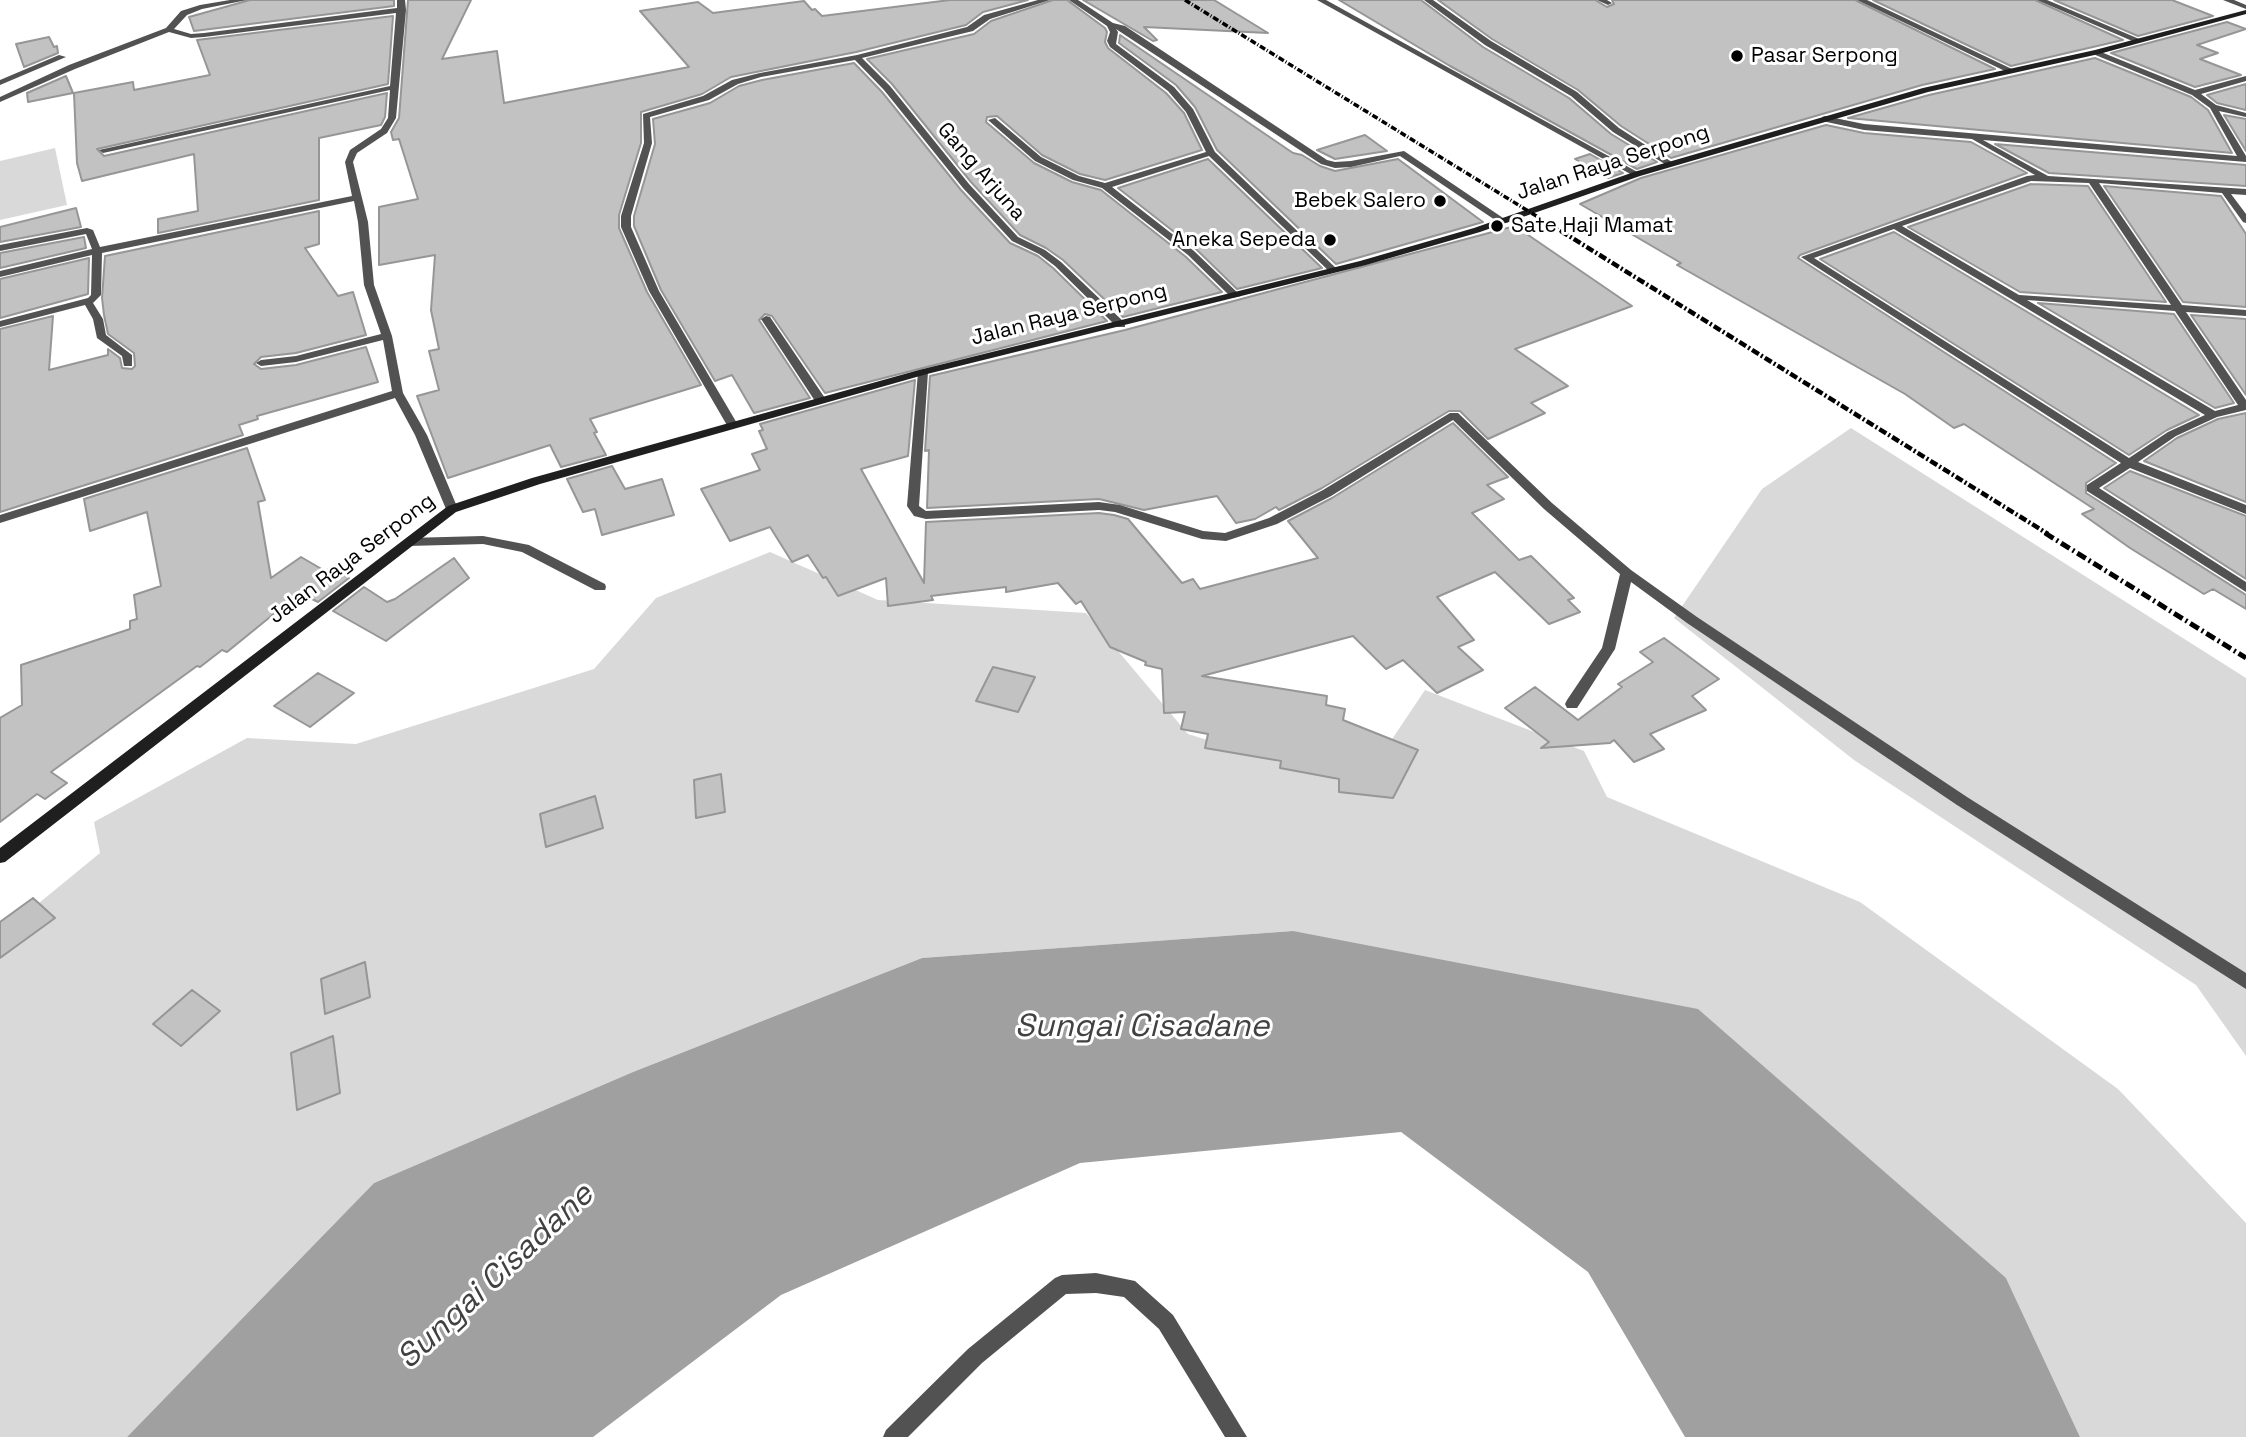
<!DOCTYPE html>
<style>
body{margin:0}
canvas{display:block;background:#fff}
</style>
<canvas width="2246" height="1437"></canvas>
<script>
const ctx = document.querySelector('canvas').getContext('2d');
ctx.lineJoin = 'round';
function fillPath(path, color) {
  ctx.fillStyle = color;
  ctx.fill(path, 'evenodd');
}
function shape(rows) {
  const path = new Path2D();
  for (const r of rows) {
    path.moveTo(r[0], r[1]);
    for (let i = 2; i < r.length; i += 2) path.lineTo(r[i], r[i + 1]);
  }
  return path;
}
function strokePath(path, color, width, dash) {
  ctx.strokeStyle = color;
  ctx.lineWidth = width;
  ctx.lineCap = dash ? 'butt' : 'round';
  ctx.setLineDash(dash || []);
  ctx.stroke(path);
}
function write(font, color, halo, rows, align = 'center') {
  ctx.font = font + ' "Space Grotesk",sans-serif';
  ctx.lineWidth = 6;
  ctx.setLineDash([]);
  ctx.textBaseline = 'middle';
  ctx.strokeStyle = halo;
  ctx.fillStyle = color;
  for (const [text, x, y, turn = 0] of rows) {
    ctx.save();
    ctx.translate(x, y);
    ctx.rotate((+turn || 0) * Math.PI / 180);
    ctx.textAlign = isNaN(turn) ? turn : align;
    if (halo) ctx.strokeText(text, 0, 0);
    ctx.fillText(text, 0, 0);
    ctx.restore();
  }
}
const green = shape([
 [55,148,67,205,0,220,0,161],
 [1851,428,2246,678,2246,1056,2196,985,1854,760,1674,618,1762,489],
 [770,552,878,600,1086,613,1188,734,1360,787,1425,690,1584,751,1607,797,1860,902,2118,1089,2246,1223,2246,1437,2080,1437,2006,1278,1293,931,922,958,633,1072,374,1183,127,1437,0,1437,0,935,100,853,94,822,247,738,356,744,594,669,656,598]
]);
const water = shape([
 [1293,931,1698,1009,2006,1278,2080,1437,1685,1437,1588,1272,1401,1132,1080,1163,781,1295,593,1437,127,1437,374,1183,633,1072,922,958]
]);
const building = shape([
 [250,0,394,0,394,6,194,31,189,17,250,0],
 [408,0,471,0,442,59,497,51,504,103,689,67,640,11,698,2,713,13,804,1,812,10,815,9,822,16,950,0,1028,0,983,12,966,25,856,52,731,77,702,94,641,112,641,143,619,215,619,228,647,292,701,385,590,419,597,432,594,433,606,455,561,467,550,445,448,478,417,396,439,390,429,351,439,349,431,310,435,255,379,265,379,207,418,199,399,139,393,140,391,132,399,118,408,0],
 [1053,0,1067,0,1105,28,1107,32,1105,42,1108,48,1166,93,1184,113,1202,150,1105,180,1080,174,1042,155,997,116,987,117,986,122,1034,163,1072,182,1101,190,1186,257,1222,292,1123,317,1063,260,1046,248,1020,235,971,182,892,84,867,59,974,34,991,21,1053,0],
 [1083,0,1214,0,1268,33,1144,27,1157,40,1153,41,1083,0],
 [1339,0,1421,0,1483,47,1569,98,1611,134,1657,162,1637,169,1450,66,1339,0],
 [1438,0,1595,0,1607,7,1614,4,1612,0,1855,0,1995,69,1922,85,1671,158,1621,126,1578,90,1492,39,1438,0],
 [1873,0,2035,0,2123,40,2011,66,1873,0],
 [2054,0,2172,0,2213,16,2138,36,2054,0],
 [393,16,388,84,97,149,104,156,387,93,385,117,381,125,319,138,319,200,158,233,158,219,198,211,194,154,82,181,77,163,74,93,133,82,134,90,210,75,197,40,393,16],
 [2227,22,2246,29,2197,45,2218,53,2200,59,2241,75,2195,87,2111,53,2227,22],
 [1120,35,1293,153,1302,155,1320,166,1335,171,1398,159,1483,222,1336,264,1217,150,1195,107,1176,85,1119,43,1120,35],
 [49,37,54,47,57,46,58,53,24,67,16,44,49,37],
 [2095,58,2191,97,2208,110,2232,153,1848,118,1929,95,2095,58],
 [854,63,882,92,961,190,1010,243,1038,256,1053,268,1107,321,825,393,772,316,765,314,759,320,810,398,754,413,732,375,715,381,661,290,634,226,634,216,655,144,653,119,710,103,739,86,762,80,854,63],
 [66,76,73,93,28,102,27,93,66,76],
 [2246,84,2246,110,2217,103,2207,95,2246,84],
 [2224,115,2246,119,2246,151,2224,115],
 [1826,125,1864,133,1971,142,2027,173,1800,255,1798,258,2116,463,2086,483,2086,493,2246,595,2246,609,2213,589,2204,594,2130,548,2082,514,2094,509,1964,424,1954,428,1905,394,1677,265,1681,263,1580,204,1641,178,1826,125],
 [1365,135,1387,151,1335,159,1317,150,1365,135],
 [1995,144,2246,165,2246,186,2049,173,1995,144],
 [1590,154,1623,173,1608,178,1575,159,1590,154],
 [1208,159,1322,268,1237,289,1196,249,1118,188,1208,159],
 [2031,184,2088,186,2166,302,2020,292,1908,227,2031,184],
 [2104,186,2221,196,2246,234,2246,307,2183,302,2104,186],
 [76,208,81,227,0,242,0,227,76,208],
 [319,211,319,244,305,248,338,296,353,292,366,335,296,353,261,357,254,364,261,369,296,365,366,347,378,382,257,416,258,419,239,425,243,435,0,512,0,329,53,316,49,370,108,355,108,349,120,358,122,368,132,369,135,366,134,353,108,334,104,315,102,298,105,256,319,211],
 [1515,226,1632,306,1515,349,1568,386,1531,403,1545,413,1488,439,1460,411,1449,411,1322,488,1279,510,1276,507,1255,519,1236,523,1217,496,1144,510,1099,499,927,508,929,450,925,451,930,376,1125,330,1515,226],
 [1894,232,2199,415,2167,430,2129,455,1820,259,1894,232],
 [84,237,86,248,0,268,0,253,84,237],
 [89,258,88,294,0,318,0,279,89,258],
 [2038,303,2174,314,2234,403,2215,408,2038,303],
 [2191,315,2246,319,2246,395,2191,315],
 [915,380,908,456,861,469,924,583,926,522,1099,513,1114,515,1128,519,1182,583,1193,579,1200,589,1318,558,1288,521,1332,498,1453,423,1508,477,1487,485,1504,499,1472,513,1519,560,1531,556,1574,598,1568,600,1580,612,1549,624,1495,572,1437,597,1474,640,1458,647,1483,670,1437,693,1403,660,1386,669,1353,636,1202,676,1327,696,1326,705,1345,709,1343,720,1418,750,1393,798,1339,792,1339,779,1280,768,1281,761,1205,748,1208,734,1181,729,1185,712,1164,713,1162,669,1145,665,1146,662,1110,647,1081,601,1076,604,1058,583,1006,592,1006,587,931,596,933,600,888,606,886,578,838,596,826,577,823,578,808,555,792,562,770,527,730,541,701,489,760,470,752,454,767,449,759,431,763,430,760,424,915,380],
 [2246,413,2246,502,2144,461,2177,438,2218,419,2246,413],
 [247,448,265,500,258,502,271,578,301,557,325,571,332,567,349,578,318,602,308,597,298,604,291,600,227,652,222,650,200,667,197,666,51,772,67,783,45,799,37,794,0,822,0,718,22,705,21,665,130,629,130,621,137,619,134,595,161,586,147,512,90,531,84,499,247,448],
 [612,466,625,489,662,479,674,515,602,535,595,509,583,512,567,479,612,466],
 [2130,471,2246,516,2246,579,2104,488,2130,471],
 [454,558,469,578,386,641,333,611,364,587,387,602,395,599,454,558],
 [1664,638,1719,679,1692,696,1706,710,1650,734,1664,749,1634,762,1614,740,1610,743,1541,748,1549,742,1505,708,1535,687,1578,720,1622,687,1618,684,1653,662,1640,652,1664,638],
 [993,667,1035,677,1018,712,976,701,993,667],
 [318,673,354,693,310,727,274,706,318,673],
 [721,774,725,812,696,818,694,780,721,774],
 [595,796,603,828,546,847,540,814,595,796],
 [33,898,55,918,0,958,0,922,33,898],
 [365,962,370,997,325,1014,321,979,365,962],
 [192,990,220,1011,181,1046,153,1024,192,990],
 [333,1036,340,1093,297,1110,291,1053,333,1036]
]);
const minor = shape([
 [230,0,247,0,202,9,187,15,174,29,191,34,204,33,397,8,397,0,405,0,406,10,396,118,387,133,357,153,353,162,368,222,374,285,392,336,403,393,427,435,458,509,452,513,446,509,415,435,395,398,0,523,0,515,392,391,383,340,296,362,261,366,256,363,261,360,296,356,381,334,364,285,358,222,354,201,102,253,101,295,93,303,103,319,106,335,132,355,132,366,124,366,122,356,97,338,93,319,85,305,0,327,0,321,88,298,91,295,92,255,0,277,0,271,92,249,86,234,0,251,0,245,87,228,93,230,100,247,352,196,345,162,350,150,381,129,388,118,390,90,103,153,99,150,390,86,396,13,204,37,191,38,169,32,75,69,0,102,0,97,69,65,166,28,181,11,200,5,230,0],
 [1038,0,1050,0,990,19,973,31,862,58,890,86,969,184,1018,237,1045,250,1061,262,1125,323,1125,327,1117,327,1055,266,1039,254,1012,241,963,188,884,90,855,60,761,77,738,84,709,100,650,117,652,143,631,216,631,227,659,291,738,425,732,428,728,427,649,291,621,227,621,216,644,143,643,114,703,96,732,80,760,73,857,55,967,27,984,15,1038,0],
 [1069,0,1078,0,1113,23,1125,26,1327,160,1335,162,1351,161,1404,151,1509,222,1501,224,1400,156,1351,167,1335,168,1321,164,1116,29,1118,32,1116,44,1174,87,1193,109,1215,152,1339,271,1331,273,1209,156,1112,187,1194,251,1241,296,1232,298,1188,255,1102,188,1073,180,1035,161,988,120,995,118,1041,157,1079,176,1105,183,1206,152,1186,112,1168,91,1110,47,1107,41,1110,32,1107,26,1069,0],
 [1317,0,1326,0,1641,174,1634,176,1317,0],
 [1424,0,1433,0,1491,41,1577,92,1619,128,1675,164,1668,166,1613,132,1571,96,1485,45,1424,0],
 [1597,0,1607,0,1612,3,1608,5,1597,0],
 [1857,0,1867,0,2014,70,2007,72,1857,0],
 [2037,0,2047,0,2144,41,2137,43,2037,0],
 [2223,0,2234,0,2246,5,2246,9,2223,0],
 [2096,50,2195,90,2246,76,2246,81,2201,94,2216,105,2246,113,2246,117,2219,111,2246,156,2246,162,1983,140,2048,176,2246,189,2246,195,2231,194,2246,214,2246,223,2243,222,2222,193,2099,183,2182,305,2246,310,2246,316,2186,312,2246,400,2246,410,2217,417,2176,436,2138,462,2246,505,2246,514,2130,468,2099,488,2246,582,2246,592,2087,491,2087,485,2121,463,1801,257,2027,176,2035,175,1972,139,1864,130,1822,121,1822,117,1825,116,1864,124,2237,156,2210,108,2192,95,2093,54,2092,52,2096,50],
 [2031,181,2089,183,2171,305,2019,295,1902,226,2031,181],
 [1894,229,2205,415,2168,432,2129,458,1814,258,1894,229],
 [2027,300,2175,311,2238,405,2215,411,2027,300],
 [59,55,66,57,0,85,0,80,59,55],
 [766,316,770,317,827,401,825,403,817,403,815,401,761,319,766,316],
 [923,369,928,372,919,506,926,511,1099,502,1120,505,1203,531,1225,533,1269,518,1323,490,1450,413,1458,413,1552,503,1631,570,1697,617,1967,797,2246,973,2246,989,1957,805,1687,623,1631,582,1615,649,1577,708,1567,708,1565,704,1567,700,1602,648,1620,574,1544,509,1453,420,1331,496,1277,524,1226,541,1202,539,1115,512,1099,510,926,519,914,516,907,506,918,372,923,369],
 [483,536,529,545,605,584,606,587,605,590,595,590,522,552,483,544,408,546,402,542,408,538,483,536],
 [1096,1273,1135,1281,1173,1315,1247,1437,1225,1437,1159,1329,1124,1297,1096,1293,1066,1294,982,1363,908,1437,883,1437,886,1430,968,1349,1055,1278,1062,1275,1096,1273]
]);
const secondary = shape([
 [2246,10,2246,14,2099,54,1928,92,1640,176,1480,232,1366,265,927,374,540,484,456,512,5,862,0,863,0,848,448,506,532,478,919,370,1360,261,1474,228,1634,172,1923,88,2095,50,2246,10]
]);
const railFar2 = shape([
 [1185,0,1564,233]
]);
const railFar1 = shape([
 [1561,231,2048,534]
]);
const rail = shape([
 [2045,533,2246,658]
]);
const markers = [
 [1737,56,7,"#000"],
 [1440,201,7,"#000"],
 [1497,226,7,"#000"],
 [1330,240,7,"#000"]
];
const farPoinames = [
 ["Pasar Serpong",1751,56],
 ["Bebek Salero",1426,201,"right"],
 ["Sate Haji Mamat",1511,226],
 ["Aneka Sepeda",1316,240,"right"]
];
const farStreetnames = [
 ["Jalan Raya Serpong",1613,163,-18],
 ["Gang Arjuna",981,172,49],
 ["Jalan Raya Serpong",1069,315,-14],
 ["Jalan Raya Serpong",352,559,-37]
];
const nearWaternames = [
 ["Sungai Cisadane",1142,1027],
 ["Sungai Cisadane",496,1277,-43]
];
fillPath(green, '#d9d9d9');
fillPath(water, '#a0a0a0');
fillPath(building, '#c2c2c2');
strokePath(building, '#969696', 2);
fillPath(minor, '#525252');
fillPath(secondary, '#1f1f1f');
strokePath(railFar2, '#000', 3.5, [6, 2, 1, 2]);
strokePath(railFar1, '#000', 4.5, [8, 2.5, 2, 2.5]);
strokePath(rail, '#000', 5, [10, 3.5, 2, 3.5]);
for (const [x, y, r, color] of markers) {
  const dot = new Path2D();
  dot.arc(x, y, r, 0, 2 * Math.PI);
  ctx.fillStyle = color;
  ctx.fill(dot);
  strokePath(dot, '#fff', 2.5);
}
write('21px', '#000', '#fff', farPoinames, 'left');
write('21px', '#000', '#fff', farStreetnames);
write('italic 32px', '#414141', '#fff', nearWaternames);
</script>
